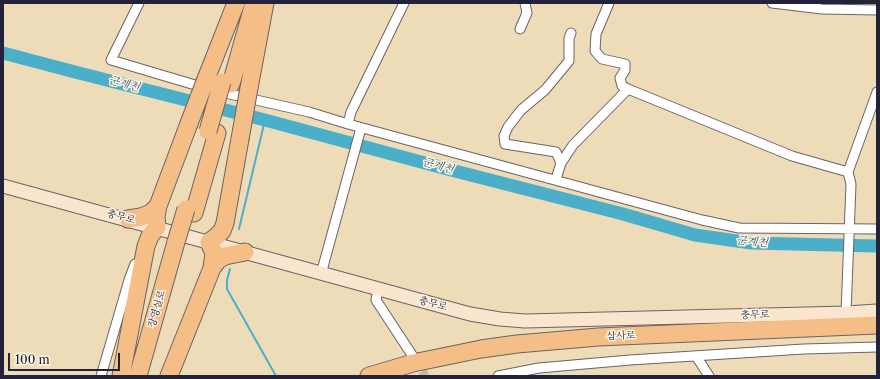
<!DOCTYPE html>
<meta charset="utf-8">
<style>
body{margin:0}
#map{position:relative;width:880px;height:379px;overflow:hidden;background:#eedcb9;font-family:"Libre Caslon Text",serif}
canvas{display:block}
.frame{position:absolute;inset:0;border:4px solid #22223b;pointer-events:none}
.scale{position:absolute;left:8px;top:353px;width:112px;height:18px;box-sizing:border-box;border:2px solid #22223b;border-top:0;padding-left:5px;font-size:12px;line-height:14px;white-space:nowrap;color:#22223b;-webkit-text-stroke:3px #fcf5e5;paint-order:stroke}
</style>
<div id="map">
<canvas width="880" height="379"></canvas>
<div class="frame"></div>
<div class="scale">100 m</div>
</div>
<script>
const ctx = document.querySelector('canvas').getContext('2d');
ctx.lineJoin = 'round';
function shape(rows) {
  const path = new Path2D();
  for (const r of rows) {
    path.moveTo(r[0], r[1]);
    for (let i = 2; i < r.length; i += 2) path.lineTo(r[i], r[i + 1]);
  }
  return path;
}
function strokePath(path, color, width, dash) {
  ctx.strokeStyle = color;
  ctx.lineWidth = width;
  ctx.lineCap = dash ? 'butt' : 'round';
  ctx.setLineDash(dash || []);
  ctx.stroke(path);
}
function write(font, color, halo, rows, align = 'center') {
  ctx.font = font + ' "Libre Caslon Text","Noto Serif KR",serif';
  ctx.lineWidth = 3;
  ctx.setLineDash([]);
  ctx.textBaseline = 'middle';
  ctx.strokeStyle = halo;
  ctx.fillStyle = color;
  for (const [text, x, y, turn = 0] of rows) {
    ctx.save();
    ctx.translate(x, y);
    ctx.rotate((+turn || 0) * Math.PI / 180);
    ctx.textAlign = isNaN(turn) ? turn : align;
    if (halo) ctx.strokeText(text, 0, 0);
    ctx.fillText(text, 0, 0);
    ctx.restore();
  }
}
const stream = shape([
 [239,229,265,120],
 [230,269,227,280,227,289,276,376]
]);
const river = shape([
 [3,53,75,72,265,120,451,170,623,214,695,235,751,243,877,246]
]);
const streetTunnel = shape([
 [415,360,425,376]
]);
const street = shape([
 [139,3,111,60,212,90,309,112,348,124],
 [404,3,351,112,348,124,702,220,739,228,877,229],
 [609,3,596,34,595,51,602,59,625,64,625,70,620,78,622,86,628,89],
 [772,3,822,9,877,10],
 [520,29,527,13,525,3],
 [561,163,556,152,505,144,504,136,508,127,521,110,545,90,569,61,569,38,571,33],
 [556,179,561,163,573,145,628,89,792,156,848,172],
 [321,274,361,128],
 [378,289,376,300,412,355],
 [846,313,851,184,848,172,877,92],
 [696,356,709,376],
 [101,376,129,280,135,264],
 [498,376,539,368,630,360,804,349,877,347]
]);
const secondary = shape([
 [3,186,470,314,500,319,525,321,846,313,877,311]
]);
const highway = shape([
 [206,79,236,3],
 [231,84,254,3],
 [249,88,265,3],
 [194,213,217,133],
 [128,219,141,217,151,213,158,206],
 [212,268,218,260,225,256,245,252],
 [121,376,146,246,150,236,157,227,156,216,158,206,188,126],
 [138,376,176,242],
 [169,376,212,268,214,253,209,242,217,236,222,231,225,223,240,139],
 [369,376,413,363,481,349,517,344,598,337,877,325]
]);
const highwayBridge = shape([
 [188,126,206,79],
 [208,131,222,82],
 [240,139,249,88],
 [176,242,186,209]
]);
const streetNames = [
 ["충무로",121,217,15],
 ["충무로",433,304,15],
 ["장영실로",157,309,-74],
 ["충무로",755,315,-1],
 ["삼사로",621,336,-2]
];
const waterNames = [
 ["군계천",124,84,15],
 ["군계천",438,166,15],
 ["군계천",752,242,5]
];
strokePath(stream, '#4bafca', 2);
strokePath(river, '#4bafca', 13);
strokePath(streetTunnel, '#c5b7a0', 9, [9, 4.5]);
strokePath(street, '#696367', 11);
strokePath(secondary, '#696367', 15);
strokePath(highway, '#696367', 19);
strokePath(street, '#fff', 9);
strokePath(secondary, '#fbe5cf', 13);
strokePath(highway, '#f6be87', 17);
strokePath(highwayBridge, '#696367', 19, []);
strokePath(highwayBridge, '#f6be87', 17);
write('10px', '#22223b', '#fcf5e5', streetNames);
write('italic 11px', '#325a74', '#fcf5e5', waterNames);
</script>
